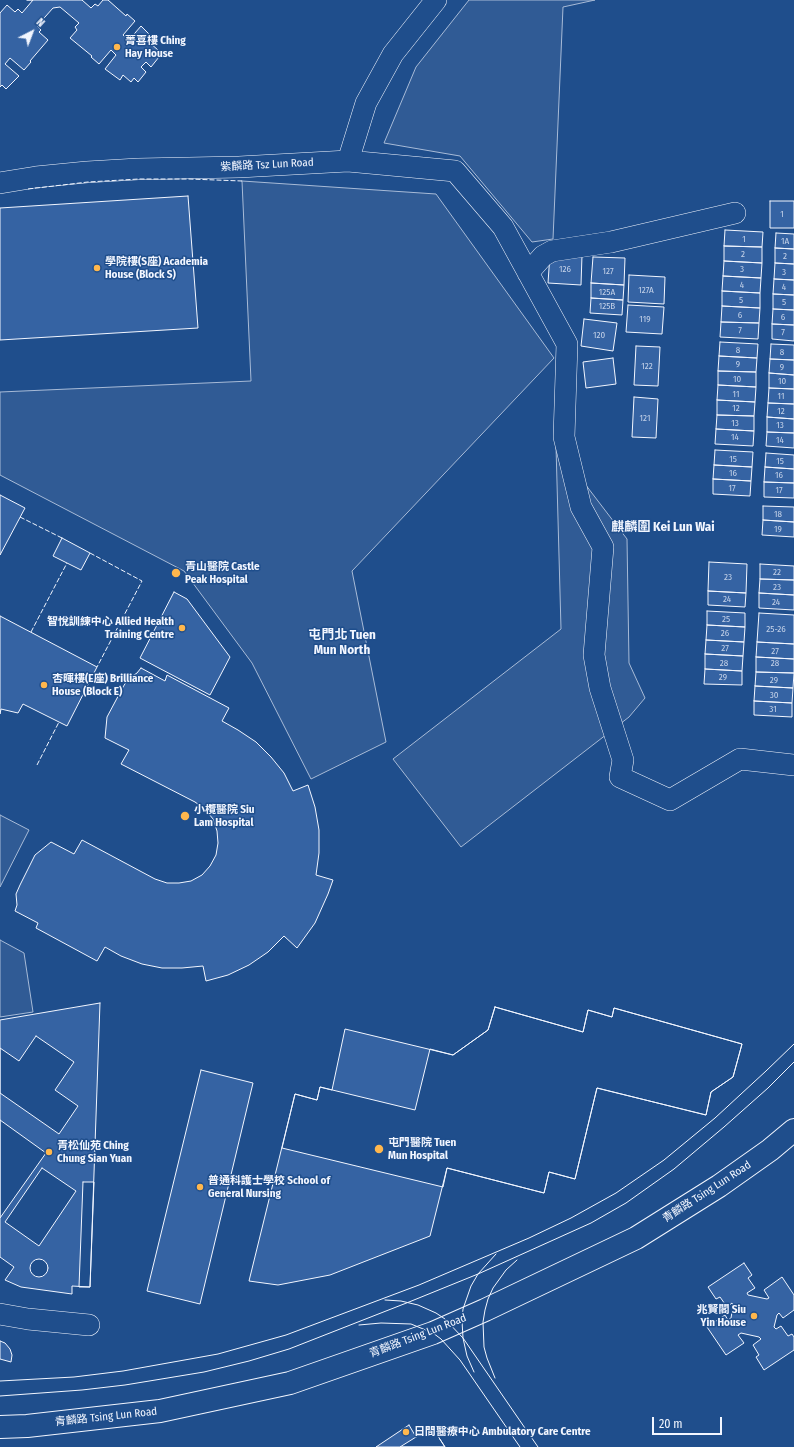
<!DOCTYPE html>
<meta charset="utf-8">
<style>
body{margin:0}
#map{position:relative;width:794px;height:1447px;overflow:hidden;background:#1f4e8c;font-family:"Fira Sans Condensed",sans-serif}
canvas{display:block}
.north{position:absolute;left:12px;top:12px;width:40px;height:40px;-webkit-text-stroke:3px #1f4e8c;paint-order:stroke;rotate:42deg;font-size:11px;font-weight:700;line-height:16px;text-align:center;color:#f2f6ff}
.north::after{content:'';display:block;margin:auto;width:14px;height:18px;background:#f2f6ff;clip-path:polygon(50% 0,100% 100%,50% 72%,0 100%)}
.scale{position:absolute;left:652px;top:1417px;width:70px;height:18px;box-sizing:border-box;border:2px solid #f2f6ff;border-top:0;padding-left:5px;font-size:12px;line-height:14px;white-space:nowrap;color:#f2f6ff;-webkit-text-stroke:3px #1f4e8c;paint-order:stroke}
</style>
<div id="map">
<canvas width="794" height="1447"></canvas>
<div class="north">N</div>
<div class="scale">20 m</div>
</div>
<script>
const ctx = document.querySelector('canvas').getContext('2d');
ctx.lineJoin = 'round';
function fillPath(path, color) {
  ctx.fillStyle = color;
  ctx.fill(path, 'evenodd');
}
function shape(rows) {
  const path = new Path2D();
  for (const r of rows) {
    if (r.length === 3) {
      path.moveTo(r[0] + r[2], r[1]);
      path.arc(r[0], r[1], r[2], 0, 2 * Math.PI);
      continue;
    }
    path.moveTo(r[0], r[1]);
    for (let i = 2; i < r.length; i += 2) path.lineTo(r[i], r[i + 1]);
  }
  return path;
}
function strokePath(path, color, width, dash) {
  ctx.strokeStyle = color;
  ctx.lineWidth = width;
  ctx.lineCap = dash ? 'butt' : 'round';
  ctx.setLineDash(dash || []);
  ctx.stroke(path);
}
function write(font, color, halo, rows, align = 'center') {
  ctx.font = font + ' "Fira Sans Condensed","Noto Sans TC",sans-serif';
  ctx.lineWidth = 3;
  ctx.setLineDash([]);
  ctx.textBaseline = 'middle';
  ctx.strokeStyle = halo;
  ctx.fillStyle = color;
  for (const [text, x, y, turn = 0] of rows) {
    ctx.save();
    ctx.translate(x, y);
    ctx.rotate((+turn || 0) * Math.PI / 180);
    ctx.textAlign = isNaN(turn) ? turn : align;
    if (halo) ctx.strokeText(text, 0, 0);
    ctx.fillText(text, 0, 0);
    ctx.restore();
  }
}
const built = shape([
 [469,0,595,0,563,7,553,239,532,242,460,156,384,143,416,67,469,0],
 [242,181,436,194,554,358,352,571,386,742,311,779,252,663,184,571,0,475,0,392,251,381,242,181],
 [556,446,627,539,629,663,645,698,629,717,461,847,393,759,561,629,556,446],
 [0,815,29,830,0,887,0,815],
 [0,940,24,953,33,1012,0,1017,0,940]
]);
const building = shape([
 [27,0,82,0,91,8,95,4,98,6,103,0,108,0,126,16,127,14,135,21,123,35,129,40,141,26,154,39,150,43,158,50,155,54,159,57,151,67,146,62,141,67,146,72,138,82,134,78,131,82,123,75,120,80,105,69,116,55,111,50,99,64,91,57,92,56,70,38,77,30,75,27,79,23,60,7,53,8,37,26,41,30,39,32,48,40,30,61,31,62,24,70,10,58,5,64,19,76,6,89,2,85,0,87,0,13,7,5,15,12,18,9,22,13,33,0,27,0],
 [188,196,198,328,0,340,0,208,188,196],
 [770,201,794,201,794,228,770,228,770,201],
 [725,230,763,232,762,247,724,246,725,230],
 [776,233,794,234,794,249,775,248,776,233],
 [724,246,762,247,762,263,724,261,724,246],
 [775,248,794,249,794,264,775,263,775,248],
 [550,254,582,255,581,285,548,283,550,254],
 [593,257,625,258,624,285,591,283,593,257],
 [724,261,762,263,761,278,723,276,724,261],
 [775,263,794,264,794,280,774,279,775,263],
 [629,275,665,277,664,304,628,302,629,275],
 [723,276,761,278,760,293,722,291,723,276],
 [774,279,794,280,794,295,773,294,774,279],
 [591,283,624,285,623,300,591,298,591,283],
 [722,291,760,293,760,308,722,306,722,291],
 [773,294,794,295,794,310,773,309,773,294],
 [591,298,623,300,622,315,590,313,591,298],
 [628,305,664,307,662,334,626,332,628,305],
 [722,306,760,308,759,323,721,322,722,306],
 [773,309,794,310,794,325,772,324,773,309],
 [584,319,617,323,613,351,581,346,584,319],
 [721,322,759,323,758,339,720,337,721,322],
 [772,324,794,325,794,341,772,339,772,324],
 [720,342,758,344,757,358,719,356,720,342],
 [771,344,794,345,794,360,770,359,771,344],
 [636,346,660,347,658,386,634,385,636,346],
 [719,356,757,358,756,372,718,371,719,356],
 [613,358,616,384,586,388,583,362,613,358],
 [770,359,794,360,794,375,769,373,770,359],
 [718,371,756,372,756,387,718,385,718,371],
 [769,373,794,375,794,389,769,388,769,373],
 [718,385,756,387,755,402,717,400,718,385],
 [769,388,794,389,794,404,768,403,769,388],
 [634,397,658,399,656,438,632,437,634,397],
 [717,400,755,402,754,416,717,415,717,400],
 [768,403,794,404,794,419,767,417,768,403],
 [717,415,754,416,754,431,716,429,717,415],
 [767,417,794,419,794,433,767,432,767,417],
 [716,429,754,431,753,446,715,444,716,429],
 [767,432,794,433,794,448,766,446,767,432],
 [715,450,753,452,752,467,714,465,715,450],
 [766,453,794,455,794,469,765,467,766,453],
 [714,465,752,467,751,481,713,479,714,465],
 [765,467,794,469,794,483,764,482,765,467],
 [713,479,751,481,750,496,713,494,713,479],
 [764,482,794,483,794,498,764,497,764,482],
 [0,495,25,508,0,555,0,495],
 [763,506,794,507,794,522,763,520,763,506],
 [763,520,794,522,794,537,762,535,763,520],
 [62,538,90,553,81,570,53,556,62,538],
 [709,562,747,564,746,593,708,591,709,562],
 [760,564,794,566,794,580,760,579,760,564],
 [760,579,794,580,794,595,759,593,760,579],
 [708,591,746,593,745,607,708,605,708,591],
 [174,592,187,599,230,657,210,695,140,658,174,592],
 [759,593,794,595,794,610,759,608,759,593],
 [707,611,745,613,745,627,707,625,707,611],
 [759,613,794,615,794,644,757,642,759,613],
 [0,616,97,667,67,726,23,704,18,713,1,709,0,714,0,616],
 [707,625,745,627,744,642,706,640,707,625],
 [706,640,744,642,743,656,705,654,706,640],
 [757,642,794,644,794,659,756,657,757,642],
 [705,654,743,656,742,671,705,669,705,654],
 [756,657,794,659,794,673,756,672,756,657],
 [141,668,165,681,167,675,229,708,222,721,238,730,256,742,271,757,284,773,293,791,308,785,315,807,319,830,319,853,316,875,333,880,328,894,315,923,297,948,284,936,268,952,249,965,228,975,206,981,203,966,182,968,162,968,142,964,121,956,105,947,97,961,36,928,38,923,15,911,17,905,16,894,20,885,35,855,51,842,74,854,82,840,155,879,167,883,179,883,191,881,202,875,210,866,216,855,218,843,217,831,213,819,205,809,195,802,121,764,129,750,105,738,107,717,123,687,128,679,137,673,141,668],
 [705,669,742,671,742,685,704,684,705,669],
 [756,672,794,673,793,688,755,686,756,672],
 [755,686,793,688,792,703,754,701,755,686],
 [754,701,792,703,792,717,754,715,754,701],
 [100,1003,90,1287,72,1286,72,1294,21,1287,5,1280,14,1267,0,1257,0,1020,100,1003],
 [495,1007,583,1032,588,1010,612,1017,614,1008,742,1044,733,1077,711,1092,706,1115,597,1088,575,1179,549,1172,544,1193,447,1168,430,1236,330,1275,278,1285,249,1281,295,1094,317,1100,320,1087,332,1090,345,1029,453,1055,488,1030,495,1007],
 [495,1007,583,1032,588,1010,612,1017,614,1008,742,1044,733,1077,711,1092,706,1115,597,1088,575,1179,549,1172,544,1193,447,1168,443,1187,282,1148,295,1094,317,1100,320,1087,415,1110,430,1049,453,1055,488,1030,495,1007],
 [36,1036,74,1062,55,1090,78,1106,59,1134,0,1093,0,1048,19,1061,36,1036],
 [201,1070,253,1083,200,1304,147,1291,201,1070],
 [0,1120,46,1153,0,1218,0,1120],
 [42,1168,76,1191,39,1246,5,1222,42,1168],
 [83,1182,94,1182,90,1287,79,1287,83,1182],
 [39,1268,9],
 [744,1263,752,1275,748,1278,755,1288,747,1293,748,1295,767,1299,769,1298,764,1290,782,1277,794,1295,794,1310,783,1318,779,1313,777,1315,774,1327,776,1329,781,1326,788,1336,792,1334,794,1337,794,1350,764,1370,756,1357,759,1355,753,1345,761,1339,759,1337,741,1333,738,1335,744,1343,726,1355,707,1327,725,1315,728,1320,731,1318,733,1306,732,1303,727,1307,720,1297,716,1299,708,1287,744,1263],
 [0,1341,5,1343,10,1349,12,1355,11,1362,0,1359,0,1341],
 [409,1425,416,1437,432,1427,445,1447,376,1447,409,1425],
 [432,1427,445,1447,400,1447,432,1427]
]);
const minor = shape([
 [348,161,366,103,393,54,436,0],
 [0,183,36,177,87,172,138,169,239,167,348,161,455,171,503,227,567,344,564,437,581,507,603,547,594,655,600,688,623,760,620,777,670,800,740,759,794,765],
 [528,273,543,256,552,251,611,242,735,213],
 [0,1314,28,1319,89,1325]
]);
const tertiary = shape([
 [0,1427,27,1426,160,1411,290,1383,433,1333,485,1310,636,1238,719,1186,770,1150,794,1130]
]);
const tram = shape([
 [385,1300,401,1301,418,1305,436,1313,445,1319,463,1338,538,1447],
 [359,1325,381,1323,411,1324,433,1333,441,1339,460,1360,520,1447],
 [474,1372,467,1356,463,1338,462,1321,463,1309,471,1286,478,1274,496,1254],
 [495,1378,487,1358,484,1347,483,1322,485,1310,488,1299,493,1288,506,1270,517,1260],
 [0,1381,74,1377,123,1371,218,1354,286,1335,419,1285,529,1238,571,1218,616,1193,664,1160,715,1118,766,1071,794,1044],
 [0,1396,82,1390,125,1385,204,1372,249,1361,289,1349,409,1302,478,1274,591,1223,626,1203,674,1169,724,1127,768,1088,794,1062]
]);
const fence = shape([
 [28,189,88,182,139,179,189,179,242,181],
 [20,517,62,538],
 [90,553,142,581,97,667],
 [31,632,67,563],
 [37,765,59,722]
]);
const markers = [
 [117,47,4,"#ffb74d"],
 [97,268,4,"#ffb74d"],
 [176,573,5,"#ffb74d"],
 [182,628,4,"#ffb74d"],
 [44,685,4,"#ffb74d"],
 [185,816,5,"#ffb74d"],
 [379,1149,5,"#ffb74d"],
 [49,1152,4,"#ffb74d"],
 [200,1187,4,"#ffb74d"],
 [754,1316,4,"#ffb74d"],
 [406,1432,4,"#ffb74d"]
];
const numberNames = [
 ["1",782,214],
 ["1",744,239],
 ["1A",785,241],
 ["2",743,254],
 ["2",785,256],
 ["126",565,269],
 ["3",742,269],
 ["127",608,271],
 ["3",784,272],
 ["4",742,285],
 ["4",784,287],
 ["127A",646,290],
 ["125A",607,292],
 ["5",741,300],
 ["5",784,302],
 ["125B",607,306],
 ["6",740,315],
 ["6",783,317],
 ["119",645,319],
 ["7",740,330],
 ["7",783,332],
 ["120",599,335],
 ["8",738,350],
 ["8",782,352],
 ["9",738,364],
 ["122",647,366],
 ["9",782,367],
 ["10",737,379],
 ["10",782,381],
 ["11",736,394],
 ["11",781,396],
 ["12",736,408],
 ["12",781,411],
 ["121",645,418],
 ["13",735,423],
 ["13",780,425],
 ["14",735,437],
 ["14",780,440],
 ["15",733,459],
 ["15",780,461],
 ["16",733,473],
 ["16",779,475],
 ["17",732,488],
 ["17",779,490],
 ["18",778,514],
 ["19",778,529],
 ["22",777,572],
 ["23",728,577],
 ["23",777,587],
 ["24",727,599],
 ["24",776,602],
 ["25",726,619],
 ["25-26",776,629],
 ["26",725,633],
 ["27",725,648],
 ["27",775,651],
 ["28",724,663],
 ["28",775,663],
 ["29",723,677],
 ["29",774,680],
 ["30",774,695],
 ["31",773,709]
];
const poiNames = [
 ["菁喜樓 Ching",125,41],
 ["Hay House",125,54],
 ["學院樓(S座) Academia",105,262],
 ["House (Block S)",105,275],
 ["青山醫院 Castle",185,567],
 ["Peak Hospital",185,580],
 ["智悅訓練中心 Allied Health",174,622,"right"],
 ["Training Centre",174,635,"right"],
 ["杏暉樓(E座) Brilliance",52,679],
 ["House (Block E)",52,692],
 ["小欖醫院 Siu",194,810],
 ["Lam Hospital",194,823],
 ["屯門醫院 Tuen",388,1143],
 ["Mun Hospital",388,1156],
 ["青松仙苑 Ching",57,1146],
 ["Chung Sian Yuan",57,1159],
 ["普通科護士學校 School of",208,1181],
 ["General Nursing",208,1194],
 ["兆賢閣 Siu",746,1310,"right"],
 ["Yin House",746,1323,"right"],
 ["日間醫療中心 Ambulatory Care Centre",414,1432]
];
const streetNames = [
 ["紫麟路 Tsz Lun Road",267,165,-3],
 ["青麟路 Tsing Lun Road",707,1192,-33],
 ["青麟路 Tsing Lun Road",418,1336,-21],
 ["青麟路 Tsing Lun Road",106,1417,-6]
];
const quarterNames = [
 ["麒麟圍 Kei Lun Wai",663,527],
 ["屯門北 Tuen",342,635],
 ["Mun North",342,650]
];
fillPath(built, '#305b95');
strokePath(built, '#a8bbd7', 1);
fillPath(building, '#3563a3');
strokePath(building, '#f2f6ff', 1);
strokePath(minor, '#f2f6ff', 22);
strokePath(tertiary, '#f2f6ff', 24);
strokePath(minor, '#1f4e8c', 21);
strokePath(tertiary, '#1f4e8c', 22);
strokePath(tram, '#f2f6ff', 1);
strokePath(fence, '#f2f6ff', 1, [5, 2]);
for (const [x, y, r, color] of markers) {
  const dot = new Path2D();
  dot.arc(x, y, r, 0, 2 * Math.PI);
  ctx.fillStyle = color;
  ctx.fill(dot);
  strokePath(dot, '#1f4e8c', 1.5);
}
write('9px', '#c3d1e8', null, numberNames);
write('bold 11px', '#f2f6ff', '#1f4e8c', poiNames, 'left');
write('11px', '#f2f6ff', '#1f4e8c', streetNames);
write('bold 13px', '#f2f6ff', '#1f4e8c', quarterNames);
</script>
